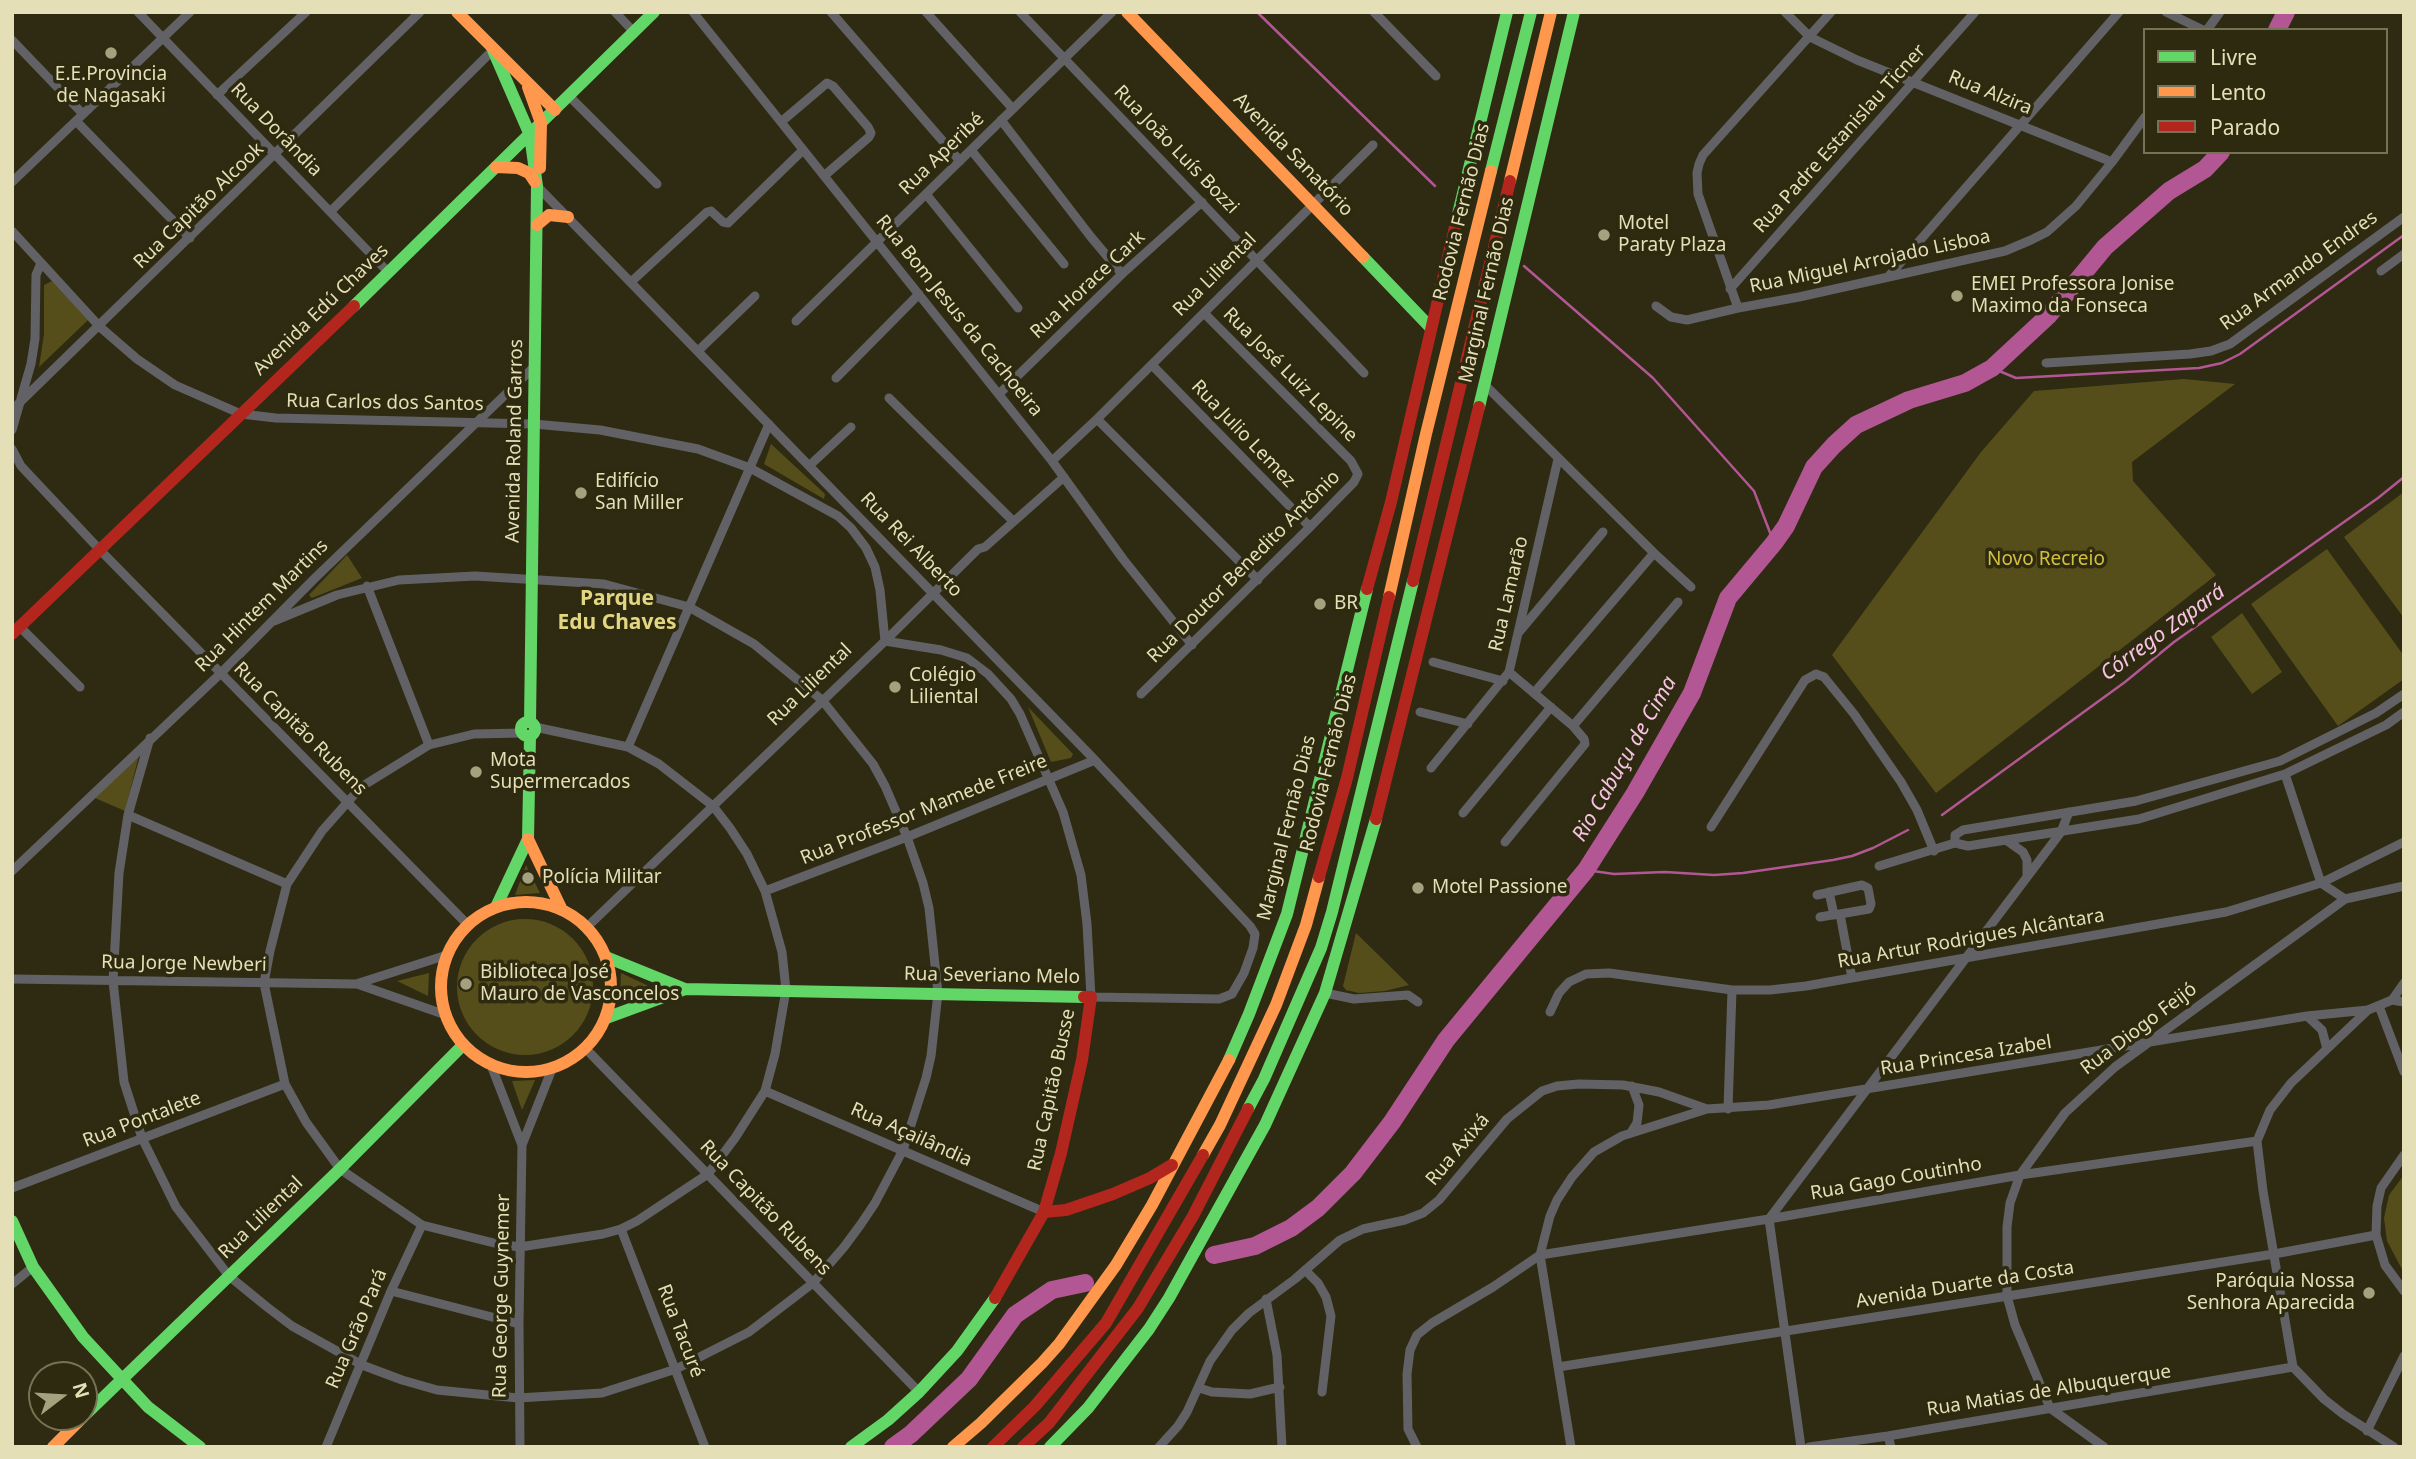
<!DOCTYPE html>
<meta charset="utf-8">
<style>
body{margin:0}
#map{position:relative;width:2416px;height:1459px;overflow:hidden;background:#2e2b12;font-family:"Noto Sans",sans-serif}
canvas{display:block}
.frame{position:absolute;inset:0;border:14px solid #e5dfb7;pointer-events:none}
.legend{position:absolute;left:2143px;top:28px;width:245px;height:126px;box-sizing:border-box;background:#2e2a10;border:2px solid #777253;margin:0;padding:9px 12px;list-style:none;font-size:21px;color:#e5dfb7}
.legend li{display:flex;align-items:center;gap:14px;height:35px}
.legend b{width:35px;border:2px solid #777253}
.north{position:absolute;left:28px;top:1361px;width:70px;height:70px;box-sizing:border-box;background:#2e2a10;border:2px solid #777253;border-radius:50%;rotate:73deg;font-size:19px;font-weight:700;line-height:28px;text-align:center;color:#e5dfb7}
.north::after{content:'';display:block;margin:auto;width:24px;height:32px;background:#a5a07d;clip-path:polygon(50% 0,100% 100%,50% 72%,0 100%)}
</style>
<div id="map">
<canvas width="2416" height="1459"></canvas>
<div class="frame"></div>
<ul class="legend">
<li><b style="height:9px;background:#63d668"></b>Livre</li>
<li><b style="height:9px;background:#ff974d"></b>Lento</li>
<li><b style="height:9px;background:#b3261e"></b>Parado</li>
</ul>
<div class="north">N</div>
</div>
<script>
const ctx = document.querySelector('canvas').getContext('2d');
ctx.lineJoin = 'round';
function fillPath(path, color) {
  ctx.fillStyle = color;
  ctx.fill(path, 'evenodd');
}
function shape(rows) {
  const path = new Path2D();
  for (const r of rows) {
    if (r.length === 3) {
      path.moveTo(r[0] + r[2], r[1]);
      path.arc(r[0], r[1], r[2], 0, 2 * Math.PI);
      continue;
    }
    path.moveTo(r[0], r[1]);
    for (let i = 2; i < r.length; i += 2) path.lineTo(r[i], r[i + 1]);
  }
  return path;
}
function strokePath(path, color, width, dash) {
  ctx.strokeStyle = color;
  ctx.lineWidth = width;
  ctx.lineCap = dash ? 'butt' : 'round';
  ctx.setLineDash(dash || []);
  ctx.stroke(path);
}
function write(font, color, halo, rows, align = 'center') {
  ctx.font = font + ' "Noto Sans",sans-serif';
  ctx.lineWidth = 7;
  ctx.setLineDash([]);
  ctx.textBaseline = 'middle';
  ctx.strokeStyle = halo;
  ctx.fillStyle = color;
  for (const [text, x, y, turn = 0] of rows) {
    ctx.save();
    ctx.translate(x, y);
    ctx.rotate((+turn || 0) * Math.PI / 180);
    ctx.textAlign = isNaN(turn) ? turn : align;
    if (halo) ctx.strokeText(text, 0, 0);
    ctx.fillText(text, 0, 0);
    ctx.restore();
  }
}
const green = shape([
 [52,281,88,320,39,367,44,334,44,285],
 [2184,379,2235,384,2132,462,2133,481,2216,575,1936,793,1832,655,1981,452,2034,391],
 [771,444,825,494,824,499,764,464],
 [2404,492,2404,618,2344,537],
 [2327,549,2404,656,2404,679,2338,726,2251,604],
 [347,555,362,578,312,598,309,595],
 [2242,613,2282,672,2252,694,2211,637],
 [1028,707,1073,754,1071,758,1051,762],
 [139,755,125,811,95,798],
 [526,865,540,893,515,895],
 [525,987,68],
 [1356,933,1409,985,1385,991,1359,993,1346,990,1343,986],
 [429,973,428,996,397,981],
 [621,973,653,988,620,1001],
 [535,1080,522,1110,512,1081],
 [2404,1175,2404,1273,2387,1241,2384,1218,2389,1195]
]);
const stream = shape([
 [1257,12,1435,186],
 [1524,266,1653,378,1754,491,1774,543],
 [1992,368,2016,378,2199,368,2222,363,2240,354,2404,235],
 [1942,815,2125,682,2174,642,2378,498,2404,477],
 [1586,870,1614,874,1665,872,1714,875,1743,873,1833,860,1852,856,1873,848,1908,830]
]);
const river = shape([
 [2277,30,2286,12],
 [1214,1255,1255,1246,1291,1228,1318,1208,1353,1173,1392,1122,1446,1040,1586,870,1635,793,1692,693,1728,598,1774,543,1786,526,1814,467,1834,445,1856,425,1909,400,1965,383,1992,368,2048,316,2105,247,2169,191,2205,169,2221,152],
 [893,1447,911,1434,969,1379,1015,1315,1052,1290,1085,1283]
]);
const street = shape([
 [138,12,389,273],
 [615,12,634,32],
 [693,12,1052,461,1123,559,1192,645],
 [831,12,960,161],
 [926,12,1013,109],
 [1020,12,1364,373],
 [1374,12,1436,76],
 [1785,12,1810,37,1857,60,2112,162],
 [1831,12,1703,155,1699,164,1697,173,1698,194,1738,308,1799,297,2005,251,2031,240,2047,232,2076,206,2112,162,2145,117],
 [2166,12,2203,30],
 [2207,30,2220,12],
 [12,40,83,114],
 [217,95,306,12],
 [569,96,657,184],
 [1001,120,1091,237,1122,274],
 [76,121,190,238],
 [781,122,827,83,833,86,868,127,871,133,869,137,824,176],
 [971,150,1064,264],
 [12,182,190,12],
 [537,186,1090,755,1250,926,1255,934,1253,948,1244,973,1232,994,1219,999,1091,997,1087,924,1081,875,1063,812,1020,714,1011,699,988,674,967,658,941,650,885,641],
 [926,194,1018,308],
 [331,211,493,50],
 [12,231,100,327,137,359,175,385,241,414,276,418,534,424,600,430,698,449,750,468,838,516,851,528,866,548,875,567,880,590,885,641],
 [2381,271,2404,254],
 [1888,277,2119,12],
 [631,282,707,212,711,211,723,222,728,223,803,150],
 [1730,289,1975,12],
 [1656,306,1671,317,1687,320,1738,308],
 [796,321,1112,12],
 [698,351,755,296],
 [2046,363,2190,354,2211,351,2230,344,2404,217],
 [1152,365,1310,527],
 [836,378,919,294],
 [1484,384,1654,553,1691,587],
 [999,394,1122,274,1202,202],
 [889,398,1013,521],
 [12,410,420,12],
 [1097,419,1258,580],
 [12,430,31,364,35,339,36,275,41,263],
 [12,449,21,466,100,550,468,925],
 [1052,461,1097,419,1373,145],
 [810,465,851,427],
 [367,586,429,745],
 [20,627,80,687],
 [1519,632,1603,532],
 [1433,662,1503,681],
 [1534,693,1654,553],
 [1141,694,1310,527,1354,482,1358,474,1351,461,1204,313],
 [1420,712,1468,724],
 [1573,726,1678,602],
 [522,733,474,734,429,745,361,787,322,831,287,884,270,951,264,983,285,1084,306,1122,340,1169,422,1225,498,1244,520,1247,603,1234,621,1229,637,1221,708,1174,735,1138,765,1091,775,1054,786,990,782,952,765,891,747,854,730,828,713,806,659,764,628,747,535,727],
 [150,738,128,815,119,873,113,981,124,1082,142,1138,176,1207,229,1276,267,1307,292,1326,362,1365,402,1380,437,1390,518,1398,602,1393,676,1369,749,1332,813,1283,844,1247,861,1224,875,1203,903,1150,926,1078,931,1056,938,993,929,908,923,883,907,837,885,786,873,764,822,700,754,644,689,607,604,584,475,576,399,580,337,595,274,621],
 [628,747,769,424],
 [1431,768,1509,672],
 [2285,774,2321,883,2345,899],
 [1463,813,1551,707],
 [128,815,287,884],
 [1711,827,1805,680,1816,674,1824,677,1854,714,1901,782,1917,810,1934,851],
 [2006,840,2023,852,2027,860,2027,877],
 [1505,842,1585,744,1584,739,1573,726,1509,672,1558,459],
 [1955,843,1955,835,1963,830,2136,801,2280,761,2376,713,2404,694],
 [1879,866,1955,843,1968,846,2139,819,2285,774,2386,725,2404,712],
 [12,871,221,673,314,579,535,366],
 [765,891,907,837,1095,760],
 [1829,892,1834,915],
 [1817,895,1862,885,1868,888,1871,904,1869,909,1840,914,1852,978],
 [1820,917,1838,914],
 [587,927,885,641,978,549,985,547,1064,477],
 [12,979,356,984,447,955],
 [357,984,446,1015],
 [1325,993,1354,999,1408,995,1418,1002],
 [2392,1000,2404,983],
 [2379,1006,2404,1072],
 [2368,1010,2291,1083,2270,1110,2257,1141,2263,1191,2293,1367,2324,1399,2343,1414,2394,1447],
 [1550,1012,1559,993,1569,982,1586,974,1609,973,1732,990,1770,990,1806,986,2226,912,2321,883,2404,842],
 [2307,1016,2322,1030,2327,1049],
 [586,1049,919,1392],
 [491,1065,522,1145,519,1324,520,1447],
 [1632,1086,1639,1105,1637,1123,1632,1131],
 [765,1091,1044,1212],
 [1728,1109,1732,990],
 [522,1145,552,1069],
 [2404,1155,2381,1188,2377,1206,2376,1235,2385,1265,2404,1291],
 [12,1188,285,1084],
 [621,1229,705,1447],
 [1305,1270,1318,1283,1326,1297,1331,1316,1322,1392],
 [12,1284,33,1267],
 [391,1291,519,1324],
 [1266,1299,1277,1355,1282,1447],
 [1558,1367,2274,1254,2376,1235],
 [1199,1388,1212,1392,1250,1394,1280,1387],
 [2367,1431,2404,1356],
 [1888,1436,1891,1447],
 [326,1447,391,1291,422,1225],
 [1159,1447,1178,1426,1187,1412,1210,1361,1232,1330,1249,1313,1295,1279,1340,1240,1363,1229,1405,1220,1423,1213,1439,1200,1507,1119,1542,1091,1557,1086,1579,1084,1623,1085,1659,1092,1707,1109],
 [1417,1447,1408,1429,1407,1374,1410,1350,1417,1335,1432,1323,1493,1287,1540,1255,1769,1219,2020,1175,2257,1141],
 [1571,1447,1540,1255,1550,1216,1557,1200,1572,1177,1594,1152,1622,1136,1707,1109,1769,1105,2307,1016,2368,1010,2392,1000,2404,1002],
 [1801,1447,1769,1219,2061,832,2069,812],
 [1809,1447,1888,1436,2293,1367],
 [2104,1447,2050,1408,2015,1325,2007,1296,2007,1227,2010,1203,2020,1175,2065,1113,2115,1067,2345,899,2404,886]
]);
const fast = shape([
 [493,50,530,135,537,186,530,722],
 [1491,171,1531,12],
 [1458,214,1507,12],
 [1363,257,1430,327],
 [354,306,654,12],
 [1479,407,1574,12],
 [528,729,7],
 [496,907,528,839,530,736],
 [606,957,685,989],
 [606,1018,685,989,1084,997],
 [1229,1060,1249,1014,1287,914,1367,589],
 [1248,1109,1264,1079,1321,948,1332,912,1413,581],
 [12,1221,33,1267,83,1337,148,1407,200,1447],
 [84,1416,340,1169,463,1045],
 [851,1447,888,1420,919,1392,957,1351,995,1298],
 [1050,1447,1088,1408,1149,1329,1169,1298,1265,1125,1325,993,1376,819]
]);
const slow = shape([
 [457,12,555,110],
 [1127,12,1363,257],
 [528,87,541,123,540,168],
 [496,167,518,168,529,173,535,182],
 [1510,181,1551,12],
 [537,225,549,215,568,217],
 [1389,597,1426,434,1491,171],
 [528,839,562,910],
 [526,987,85],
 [1203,1155,1220,1125,1276,1005,1306,925,1319,877],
 [53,1447,83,1417],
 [953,1447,981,1423,1042,1363,1059,1344,1116,1265,1152,1205,1229,1060]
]);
const jam = shape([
 [1413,581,1510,181],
 [1367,589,1391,502,1458,214],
 [12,634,354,306],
 [1376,819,1479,407],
 [1319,877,1347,778,1389,597],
 [1044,1212,1066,1210,1113,1194,1150,1178,1172,1165],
 [995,1298,1044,1212,1061,1153,1082,1060,1091,997,1084,997],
 [993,1447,1035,1406,1106,1323,1203,1155],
 [1023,1447,1049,1423,1138,1308,1193,1216,1248,1109]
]);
const markers = [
 [111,53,7,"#a5a07d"],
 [1604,235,7,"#a5a07d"],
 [1957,296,7,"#a5a07d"],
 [581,493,7,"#a5a07d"],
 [1320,604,7,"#a5a07d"],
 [895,687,7,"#a5a07d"],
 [476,772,7,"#a5a07d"],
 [528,878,7,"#a5a07d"],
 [1418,888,7,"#a5a07d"],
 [466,984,7,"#a5a07d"],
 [2369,1293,7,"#a5a07d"]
];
const poiNames = [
 ["E.E.Provincia",111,75,"center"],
 ["de Nagasaki",111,97,"center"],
 ["Motel",1618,224],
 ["Paraty Plaza",1618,246],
 ["EMEI Professora Jonise",1971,285],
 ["Maximo da Fonseca",1971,307],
 ["Edifício",595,482],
 ["San Miller",595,504],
 ["BR",1334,604],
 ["Colégio",909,676],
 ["Liliental",909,698],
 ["Mota",490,761],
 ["Supermercados",490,783],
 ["Polícia Militar",542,878],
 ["Motel Passione",1432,888],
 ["Biblioteca José",480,973],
 ["Mauro de Vasconcelos",480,995],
 ["Paróquia Nossa",2355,1282,"right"],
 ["Senhora Aparecida",2355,1304,"right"]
];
const streetNames = [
 ["Rua Alzira",1990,93,22],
 ["Rua Dorândia",276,130,46],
 ["Rua Padre Estanislau Ticner",1840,139,-48],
 ["Rua João Luís Bozzi",1176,150,46],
 ["Rua Aperibé",942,154,-44],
 ["Avenida Sanatório",1293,155,46],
 ["Rua Capitão Alcook",199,206,-44],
 ["Rodovia Fernão Dias",1462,212,-76],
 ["Rua Miguel Arrojado Lisboa",1870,262,-12],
 ["Rua Armando Endres",2299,271,-36],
 ["Rua Liliental",1215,275,-45],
 ["Rua Horace Cark",1088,285,-43],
 ["Marginal Fernão Dias",1487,290,-77],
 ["Avenida Edú Chaves",321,310,-44],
 ["Rua Bom Jesus da Cachoeira",959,316,51],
 ["Rua José Luiz Lepine",1290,375,45],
 ["Rua Carlos dos Santos",385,403,1],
 ["Rua Julio Lemez",1243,434,46],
 ["Avenida Roland Garros",515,441,-89],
 ["Rua Rei Alberto",911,545,46],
 ["Rua Doutor Benedito Antônio",1244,567,-45],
 ["Rua Lamarão",1509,594,-77],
 ["Rua Hintem Martins",262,606,-45],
 ["Rua Liliental",810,685,-44],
 ["Rua Capitão Rubens",300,729,45],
 ["Rodovia Fernão Dias",1329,763,-76],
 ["Rua Professor Mamede Freire",924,810,-22],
 ["Marginal Fernão Dias",1287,828,-76],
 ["Rua Artur Rodrigues Alcântara",1971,939,-10],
 ["Rua Jorge Newberi",184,964,1],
 ["Rua Severiano Melo",992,976,1],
 ["Rua Diogo Feijó",2139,1029,-37],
 ["Rua Princesa Izabel",1966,1056,-9],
 ["Rua Capitão Busse",1052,1090,-78],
 ["Rua Pontalete",142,1120,-21],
 ["Rua Açailândia",911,1135,24],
 ["Rua Axixá",1458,1150,-50],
 ["Rua Gago Coutinho",1896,1179,-10],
 ["Rua Capitão Rubens",765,1208,46],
 ["Rua Liliental",261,1218,-44],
 ["Avenida Duarte da Costa",1965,1285,-9],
 ["Rua George Guynemer",502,1296,-89],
 ["Rua Grão Pará",357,1329,-67],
 ["Rua Tacuré",680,1331,69],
 ["Rua Matias de Albuquerque",2049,1391,-9]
];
const parkNames = [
 ["Novo Recreio",2046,560]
];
const neighbourhoodNames = [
 ["Parque",617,599],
 ["Edu Chaves",617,623]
];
const waterNames = [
 ["Córrego Zapará",2163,633,-36],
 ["Rio Cabuçu de Cima",1625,759,-60]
];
fillPath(green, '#564e1a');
strokePath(stream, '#b35794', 2.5);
strokePath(river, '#b35794', 18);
strokePath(street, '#626266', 9);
strokePath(fast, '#63d668', 12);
strokePath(slow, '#ff974d', 12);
strokePath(jam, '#b3261e', 12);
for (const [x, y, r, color] of markers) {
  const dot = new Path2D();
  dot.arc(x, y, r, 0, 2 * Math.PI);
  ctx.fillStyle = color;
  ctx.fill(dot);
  strokePath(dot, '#2e2a10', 2.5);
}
write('19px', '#e5dfb7', '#2e2a10', poiNames, 'left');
write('19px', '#e5dfb7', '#2e2a10', streetNames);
write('19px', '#d3c03d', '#2e2a10', parkNames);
write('bold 21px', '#e2d682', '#2e2a10', neighbourhoodNames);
write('italic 21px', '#f8c3e4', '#2e2a10', waterNames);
</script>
